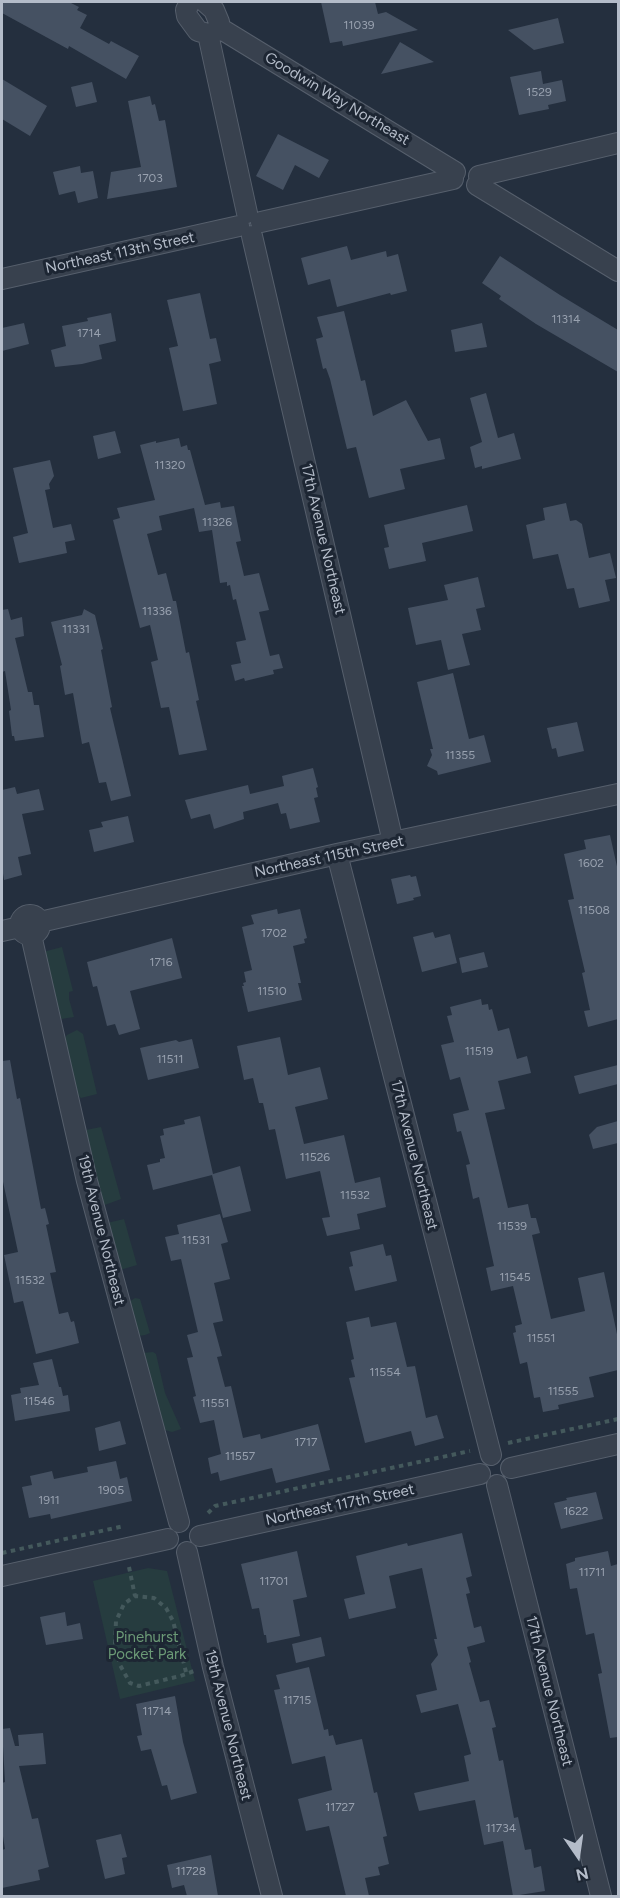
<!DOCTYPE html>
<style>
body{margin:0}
#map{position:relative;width:620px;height:1898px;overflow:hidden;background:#242f3e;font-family:Figtree,sans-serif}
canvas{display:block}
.frame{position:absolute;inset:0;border:3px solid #b4bcc9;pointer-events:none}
.north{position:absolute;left:548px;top:1826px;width:60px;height:60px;-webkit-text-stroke:4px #1d2633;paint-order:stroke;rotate:167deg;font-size:16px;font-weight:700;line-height:24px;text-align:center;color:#b4bcc9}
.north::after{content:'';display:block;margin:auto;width:21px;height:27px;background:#b4bcc9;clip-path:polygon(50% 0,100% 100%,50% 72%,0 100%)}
</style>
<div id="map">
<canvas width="620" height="1898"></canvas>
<div class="frame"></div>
<div class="north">N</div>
</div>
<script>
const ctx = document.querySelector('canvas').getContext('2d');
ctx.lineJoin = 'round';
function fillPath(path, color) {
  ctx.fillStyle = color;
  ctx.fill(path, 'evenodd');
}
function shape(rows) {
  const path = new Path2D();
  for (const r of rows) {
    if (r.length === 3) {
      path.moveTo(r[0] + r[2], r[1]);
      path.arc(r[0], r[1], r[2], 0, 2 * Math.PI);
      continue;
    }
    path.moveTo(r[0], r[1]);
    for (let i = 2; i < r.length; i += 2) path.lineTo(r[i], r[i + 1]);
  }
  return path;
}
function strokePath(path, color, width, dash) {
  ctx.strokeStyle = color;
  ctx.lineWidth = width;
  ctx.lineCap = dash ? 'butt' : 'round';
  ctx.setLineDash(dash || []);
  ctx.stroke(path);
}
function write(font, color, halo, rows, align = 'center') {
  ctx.font = font + ' Figtree,sans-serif';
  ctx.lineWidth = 6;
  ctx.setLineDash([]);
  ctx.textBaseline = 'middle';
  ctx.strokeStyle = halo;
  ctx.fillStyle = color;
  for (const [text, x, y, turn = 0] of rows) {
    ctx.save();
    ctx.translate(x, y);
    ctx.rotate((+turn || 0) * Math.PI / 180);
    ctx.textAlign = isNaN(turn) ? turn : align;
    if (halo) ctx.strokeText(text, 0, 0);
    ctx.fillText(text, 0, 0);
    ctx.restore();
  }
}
const green = shape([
 [62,947,73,991,69,992,69,999,74,1017,61,1019,57,1016,43,952],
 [77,1030,83,1034,97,1094,81,1098,78,1095,64,1039,67,1035],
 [101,1127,121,1199,102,1206,86,1130],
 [124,1219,137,1265,120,1270,107,1223],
 [135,1298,140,1299,150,1333,145,1335,138,1336,129,1302],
 [153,1352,156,1354,165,1393,181,1429,172,1432,165,1430,160,1422,143,1353],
 [148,1568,167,1571,195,1681,120,1699,93,1581]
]);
const building = shape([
 [2,2,69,2,79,7,77,10,87,15,80,28,109,44,111,41,139,56,126,79,69,46,68,49,2,13],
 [321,2,375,2,378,14,386,12,418,30,343,46,342,41,330,43],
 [558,18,564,43,534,50,508,30],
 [400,42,434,62,381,74],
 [541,71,543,84,562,80,566,101,548,105,549,109,519,115,510,77],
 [2,79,47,106,30,136,2,119],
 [92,82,97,102,76,107,71,87],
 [150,96,152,105,155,104,159,121,165,120,177,187,107,199,111,172,141,167,128,101],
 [278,134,329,160,319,178,295,165,283,190,256,176],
 [80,166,81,173,93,171,98,198,78,203,75,191,59,195,53,172],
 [347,246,351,260,386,251,387,257,398,254,407,291,391,295,390,293,337,307,330,279,308,285,301,258],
 [500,256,560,295,618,330,618,372,536,324,499,299,501,296,482,283],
 [200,293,210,339,216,338,221,361,209,364,217,404,183,411,169,348,178,346,167,300],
 [344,311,361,381,365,380,373,416,406,400,428,441,440,438,445,459,400,469,405,489,369,498,356,447,347,449,330,379,326,368,323,369,316,339,323,337,317,317],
 [111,313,116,341,99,345,102,359,82,364,55,367,51,350,66,346,62,326,88,321,87,318],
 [24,323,29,344,2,351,2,328],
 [482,323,487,347,455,352,451,330],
 [486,393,498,438,514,433,521,459,482,469,482,466,475,468,470,447,482,442,470,398],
 [115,431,121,453,98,459,93,436],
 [179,438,181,447,187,445,188,450,190,450,205,505,220,502,221,508,234,506,241,541,236,542,244,576,259,573,269,610,259,612,270,656,279,654,283,668,273,670,274,674,245,681,244,678,235,681,231,665,241,663,236,642,246,640,236,599,233,600,230,585,227,586,227,582,220,583,212,530,199,532,194,508,159,516,162,530,147,534,158,575,166,573,173,601,176,601,186,653,189,652,199,700,196,701,207,750,179,755,169,707,161,708,151,662,158,660,150,625,140,628,113,520,120,518,117,508,155,500,140,445,156,441,156,443],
 [50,460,54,476,49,484,50,489,45,490,53,528,71,524,75,540,65,542,67,553,19,563,13,537,28,533,13,468],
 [566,503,570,521,576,520,582,524,589,558,610,553,616,578,605,580,610,601,579,608,574,588,567,589,558,554,533,559,526,525,545,520,543,508],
 [467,505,473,531,422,543,426,561,389,569,384,548,389,547,384,525],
 [478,577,485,607,476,609,481,630,462,634,470,665,448,670,441,640,416,645,408,608,448,600,444,585],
 [8,609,11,620,22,617,24,636,15,638,28,692,32,692,34,705,39,705,44,737,15,741,14,736,12,736,9,711,11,710,5,671,2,672,2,610],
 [84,609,95,615,103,649,101,650,112,707,110,708,131,796,111,801,106,782,99,783,89,742,82,744,73,693,65,695,60,666,62,665,51,622,82,615],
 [453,673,469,739,484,735,491,762,438,775,437,771,427,766,432,755,430,749,433,749,417,682],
 [577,722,584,751,558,757,556,748,552,749,547,728],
 [313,768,318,787,316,788,318,797,314,798,320,822,290,829,286,813,281,814,278,803,243,812,244,819,214,829,210,814,191,819,185,800,248,785,250,794,284,786,282,776],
 [15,787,17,794,39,789,44,810,22,814,31,854,18,857,22,875,4,880,2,867,2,790],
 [128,816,134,842,94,852,89,830,103,827,101,822],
 [610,835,618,871,618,1019,588,1027,584,1011,590,1010,582,973,585,972,568,900,574,899,564,854,586,849,584,840],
 [410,875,411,877,416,876,421,896,413,898,414,900,397,904,391,879],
 [277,909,278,914,300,909,307,938,304,939,305,943,293,946,301,983,298,983,302,1000,248,1012,242,986,244,986,243,983,246,982,244,972,252,970,242,927,254,924,251,915],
 [433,932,435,938,450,934,457,963,422,972,413,937],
 [172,938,182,978,130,991,140,1029,119,1035,115,1024,107,1026,97,986,93,987,87,962],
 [484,952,488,967,462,973,459,958],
 [481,999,482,1005,488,1004,489,1010,492,1009,498,1031,509,1028,517,1059,527,1056,531,1073,498,1081,505,1109,485,1113,508,1208,528,1204,531,1218,536,1218,540,1233,532,1235,551,1319,585,1311,578,1278,604,1272,618,1339,618,1370,589,1377,594,1397,558,1405,559,1409,543,1412,540,1397,534,1398,527,1362,520,1364,513,1333,516,1332,515,1326,522,1324,513,1286,491,1291,486,1268,494,1266,479,1197,473,1199,466,1165,470,1164,461,1131,457,1132,453,1114,469,1110,460,1077,450,1080,441,1045,454,1042,447,1016,452,1015,450,1007],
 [280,1037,288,1075,320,1067,328,1099,295,1107,304,1144,344,1135,355,1183,380,1177,386,1207,357,1214,360,1229,327,1236,322,1218,330,1217,320,1171,286,1179,275,1129,269,1130,263,1103,259,1103,253,1078,244,1080,237,1046],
 [192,1039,199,1068,148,1080,140,1048,176,1040,179,1042],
 [10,1060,17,1099,20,1098,41,1209,45,1208,49,1224,46,1225,56,1272,50,1273,59,1314,68,1312,71,1322,74,1321,79,1343,36,1354,23,1301,14,1303,4,1255,18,1252,2,1177,2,1061],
 [618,1065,618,1084,579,1094,574,1076],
 [200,1116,213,1174,240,1166,251,1211,223,1218,212,1175,153,1190,147,1165,160,1162,160,1159,165,1158,160,1136,164,1135,163,1129,185,1124,184,1120],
 [618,1121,618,1143,593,1149,589,1135,597,1127],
 [220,1214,228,1242,221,1244,230,1279,214,1283,223,1321,213,1323,222,1356,217,1357,225,1387,231,1386,243,1438,260,1434,261,1439,318,1424,330,1470,276,1483,272,1468,220,1481,218,1472,211,1474,208,1458,221,1454,214,1420,200,1423,193,1397,196,1396,187,1358,193,1357,187,1335,198,1332,181,1259,171,1261,165,1237,179,1234,177,1225],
 [383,1244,386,1256,391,1255,397,1281,355,1291,349,1267,353,1266,350,1252],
 [369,1317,371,1327,396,1322,407,1367,415,1366,426,1418,437,1415,444,1438,415,1446,411,1431,365,1443,349,1378,355,1377,351,1360,354,1359,346,1322],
 [52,1359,59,1387,61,1387,63,1396,68,1395,70,1411,15,1421,11,1395,21,1393,20,1388,39,1385,33,1363],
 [120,1421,126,1444,99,1451,95,1428],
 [116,1461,120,1479,127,1477,132,1501,51,1519,50,1514,29,1518,22,1487,32,1485,30,1476,52,1471,54,1479,88,1472,87,1467],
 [596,1492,603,1519,561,1529,554,1503,567,1500,566,1498],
 [462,1533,472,1576,466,1578,470,1593,466,1594,474,1628,481,1626,485,1642,467,1647,471,1662,469,1663,480,1702,489,1700,496,1727,492,1728,499,1761,503,1760,514,1818,518,1817,525,1850,531,1849,534,1868,541,1866,545,1891,513,1896,503,1841,484,1845,475,1800,419,1811,414,1793,469,1781,464,1756,471,1754,458,1704,421,1713,416,1695,437,1690,431,1664,438,1655,434,1639,437,1639,422,1568,389,1576,396,1608,349,1619,344,1599,365,1594,356,1556,407,1543,408,1546],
 [297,1551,307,1597,293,1600,300,1636,267,1643,266,1635,264,1635,259,1608,252,1609,241,1564],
 [608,1551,611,1566,618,1564,618,1737,610,1738,598,1674,602,1673,594,1633,586,1635,577,1588,570,1589,566,1564,575,1561,575,1558],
 [65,1612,67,1626,80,1623,83,1639,46,1645,40,1617],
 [321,1637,325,1656,296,1663,292,1644],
 [309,1667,324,1730,328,1729,329,1736,333,1735,336,1745,362,1739,374,1793,377,1792,387,1836,383,1837,389,1864,378,1867,380,1875,365,1878,369,1896,346,1896,329,1826,306,1831,298,1799,332,1790,325,1756,292,1764,274,1690,280,1689,276,1675],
 [175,1696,183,1742,197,1793,171,1800,167,1785,162,1786,151,1749,141,1751,137,1736,142,1735,136,1704],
 [10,1728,15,1746,19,1746,18,1735,43,1733,46,1764,19,1766,32,1819,38,1818,49,1867,38,1870,40,1880,2,1888,2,1850,5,1849,2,1830,2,1783,5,1782,2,1729],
 [121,1834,127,1857,122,1858,125,1874,105,1879,96,1840],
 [211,1855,218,1896,187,1896,184,1885,172,1888,167,1865]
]);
const path = shape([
 [508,1443,618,1419],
 [208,1513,215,1506,470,1451],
 [2,1553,124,1526],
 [129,1567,135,1596],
 [186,1672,173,1621,166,1608,154,1598,135,1596,124,1604,116,1621,115,1643,120,1665,130,1683,139,1686,180,1676,194,1671]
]);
const minor = shape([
 [190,2,186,10,187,16,198,31,208,34,215,32,218,27,219,22,214,10,205,2],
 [218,27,455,172],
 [208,34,247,213],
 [479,176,618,143],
 [477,185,618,271],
 [261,222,453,179],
 [252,236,393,842],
 [2,279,239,226],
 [337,854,491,1455],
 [30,925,10],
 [40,922,337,854,618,794],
 [2,931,20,927],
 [31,935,87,1181,179,1522],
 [511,1468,618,1444],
 [497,1485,601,1896],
 [200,1536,480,1474],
 [187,1552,213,1667,272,1896],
 [2,1576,168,1539]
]);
const numberNames = [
 ["11039",359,25],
 ["1529",539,92],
 ["1703",150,178],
 ["11314",566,319],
 ["1714",89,333],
 ["11320",170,465],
 ["11326",217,522],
 ["11336",157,611],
 ["11331",76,629],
 ["11355",460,755],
 ["1602",591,863],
 ["11508",594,910],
 ["1702",274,933],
 ["1716",161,962],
 ["11510",272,991],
 ["11519",479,1051],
 ["11511",170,1059],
 ["11526",315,1157],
 ["11532",355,1195],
 ["11539",512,1226],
 ["11531",196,1240],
 ["11545",515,1277],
 ["11532",30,1280],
 ["11551",541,1338],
 ["11554",385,1372],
 ["11555",563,1391],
 ["11546",39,1401],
 ["11551",215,1403],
 ["1717",306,1442],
 ["11557",240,1456],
 ["1905",111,1490],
 ["1911",49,1500],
 ["1622",576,1511],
 ["11711",592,1572],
 ["11701",274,1581],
 ["11715",297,1700],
 ["11714",157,1711],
 ["11727",340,1807],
 ["11734",501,1828],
 ["11728",191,1871]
];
const streetNames = [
 ["Goodwin Way Northeast",337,99,31],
 ["Northeast 113th Street",120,253,-12],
 ["17th Avenue Northeast",323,539,77],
 ["Northeast 115th Street",329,857,-12],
 ["17th Avenue Northeast",414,1155,76],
 ["19th Avenue Northeast",101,1230,76],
 ["Northeast 117th Street",340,1505,-12],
 ["17th Avenue Northeast",549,1691,76],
 ["19th Avenue Northeast",228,1725,76]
];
const parkNames = [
 ["Pinehurst",147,1638],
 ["Pocket Park",147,1655]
];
fillPath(green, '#263c3f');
fillPath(building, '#455162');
strokePath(minor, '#565f6c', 22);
strokePath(path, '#44595c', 4, [4.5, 4.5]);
strokePath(minor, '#38414e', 20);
write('12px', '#98a1af', null, numberNames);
write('15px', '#b4bcc9', '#1d2633', streetNames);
write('15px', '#6b9a76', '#1d2633', parkNames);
</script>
